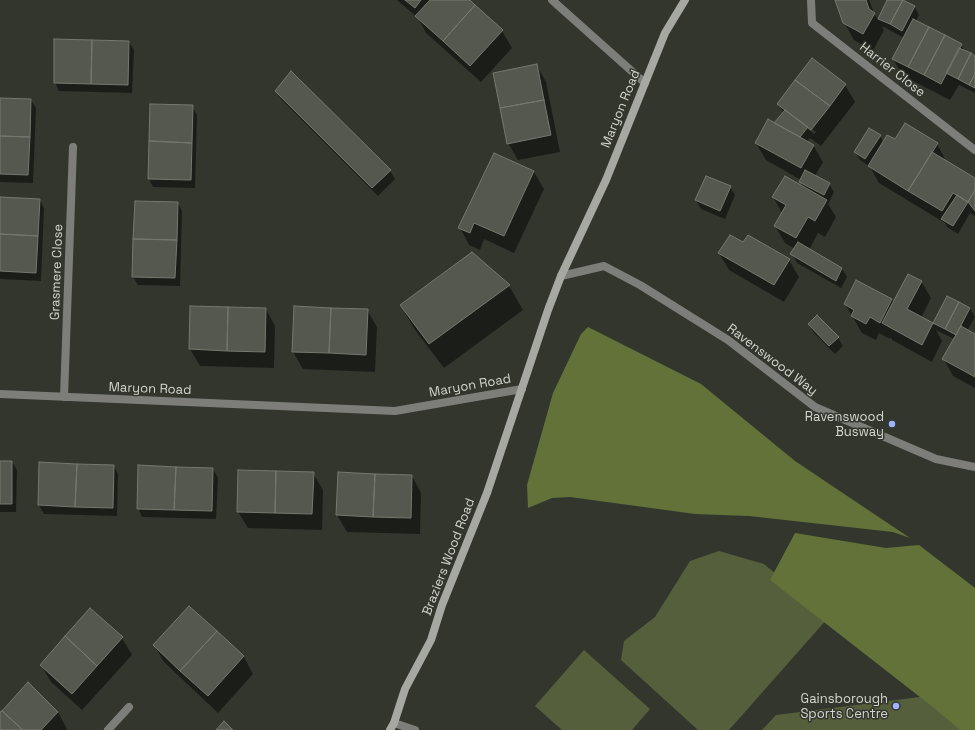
<!DOCTYPE html>
<style>
body{margin:0}
canvas{display:block;background:#33362d}
</style>
<canvas width="975" height="730"></canvas>
<script>
const ctx = document.querySelector('canvas').getContext('2d');
ctx.lineJoin = 'round';
function fillPath(path, color) {
  ctx.fillStyle = color;
  ctx.fill(path, 'evenodd');
}
function shape(rows) {
  const path = new Path2D();
  for (const r of rows) {
    path.moveTo(r[0], r[1]);
    for (let i = 2; i < r.length; i += 2) path.lineTo(r[i], r[i + 1]);
  }
  return path;
}
function strokePath(path, color, width, dash) {
  ctx.strokeStyle = color;
  ctx.lineWidth = width;
  ctx.lineCap = dash ? 'butt' : 'round';
  ctx.setLineDash(dash || []);
  ctx.stroke(path);
}
function write(font, color, halo, rows, align = 'center') {
  ctx.font = font + ' "Space Grotesk",sans-serif';
  ctx.lineWidth = 3;
  ctx.setLineDash([]);
  ctx.textBaseline = 'middle';
  ctx.strokeStyle = halo;
  ctx.fillStyle = color;
  for (const [text, x, y, turn = 0] of rows) {
    ctx.save();
    ctx.translate(x, y);
    ctx.rotate((+turn || 0) * Math.PI / 180);
    ctx.textAlign = isNaN(turn) ? turn : align;
    if (halo) ctx.strokeText(text, 0, 0);
    ctx.fillText(text, 0, 0);
    ctx.restore();
  }
}
const green = shape([
 [719,551,764,564,828,618,729,730,698,730,621,660,624,641,655,617,690,561],
 [584,650,650,709,632,730,562,730,535,706],
 [928,696,968,730,762,730,776,715]
]);
const forest = shape([
 [588,327,701,384,795,461,910,538,893,532,749,516,695,514,570,497,552,498,528,508,527,485,553,393,581,334],
 [795,533,886,548,919,545,975,588,975,730,960,730,934,708,770,580]
]);
const shadow = shape([
 [397,0,468,0,502,31,512,48,481,82,426,33,418,18],
 [836,0,869,0,874,13,878,20,889,0,902,0,914,6,919,15,916,21,961,45,965,52,975,57,975,93,959,85,950,100,903,76,893,59,904,38,882,26,884,30,873,51,854,40,844,22],
 [129,42,134,50,132,93,59,91,55,83],
 [537,66,546,82,560,152,518,160,508,143],
 [291,73,390,171,395,179,378,196,281,99,276,91],
 [845,85,855,102,821,146,810,138,807,142,813,145,823,162,815,176,829,184,834,192,828,204,836,217,825,237,818,233,809,250,842,269,847,277,841,288,797,263,792,254,795,249,785,243,775,226,782,213,773,197,803,187,800,182,801,180,766,160,756,143,784,113,778,104],
 [807,125,816,132,814,134,807,128],
 [0,99,31,100,36,108,33,183,0,182],
 [192,106,197,115,195,188,153,187,149,179],
 [880,136,884,143,895,141,937,144,946,161,975,179,975,216,970,213,958,234,947,227,945,223,879,183,870,167,860,160,855,152],
 [494,154,534,172,544,189,514,253,484,239,480,250,469,245,460,228],
 [730,187,735,195,725,219,701,209,696,200],
 [0,198,40,200,44,208,41,281,0,279],
 [178,203,182,211,180,286,138,285,133,277],
 [472,253,509,286,523,310,444,368,415,330,401,306],
 [719,253,789,260,799,277,784,302,729,270],
 [857,281,892,300,894,303,921,281,931,298,921,318,934,325,948,297,970,308,975,317,967,331,975,335,975,388,953,376,944,359,954,339,936,330,942,341,932,362,892,340,891,337,890,339,879,333,876,340,862,333,845,304],
 [295,308,367,310,377,327,375,372,303,369,293,352],
 [266,309,275,326,274,368,200,366,190,349],
 [809,325,838,338,843,346,835,354,814,333],
 [0,462,12,462,17,470,16,512,0,512],
 [40,463,114,466,118,474,117,516,44,514,39,505],
 [213,469,218,478,216,519,142,517,138,508],
 [313,473,323,490,322,530,248,528,238,512],
 [412,476,421,493,420,534,347,532,337,515],
 [189,607,244,657,253,674,218,713,164,662,154,645],
 [122,638,132,655,82,710,51,682,41,665],
 [58,712,67,729,66,730,0,730,0,714]
]);
const building = shape([
 [405,0,421,0,415,8,405,0],
 [430,0,470,0,475,5,443,41,415,16,430,0],
 [835,0,866,0,869,9,875,13,863,34,843,23,835,0],
 [887,0,903,0,890,24,878,19,887,0],
 [903,0,915,6,902,31,890,24,903,0],
 [475,5,503,30,470,66,443,41,475,5],
 [913,19,929,27,908,67,892,59,913,19],
 [929,27,945,35,924,75,908,67,929,27],
 [945,35,962,44,941,84,924,75,945,35],
 [54,39,92,40,91,84,54,83,54,39],
 [92,40,129,41,128,85,91,84,92,40],
 [959,48,971,53,958,79,946,73,959,48],
 [971,53,975,56,975,74,969,85,958,79,971,53],
 [812,58,846,84,830,106,795,80,812,58],
 [537,64,544,100,500,108,493,73,537,64],
 [291,71,391,170,372,188,275,91,291,71],
 [975,74,975,88,969,85,975,74],
 [795,80,830,106,811,130,777,104,795,80],
 [0,98,31,99,30,137,0,136,0,98],
 [544,100,551,135,507,144,500,108,544,100],
 [150,104,193,105,192,143,149,141,150,104],
 [785,110,808,127,800,137,774,123,785,110],
 [768,119,814,145,801,168,755,143,768,119],
 [905,123,938,143,908,191,868,166,887,135,895,139,905,123],
 [869,128,881,135,865,159,854,152,869,128],
 [0,136,30,137,28,175,0,174,0,136],
 [149,141,192,143,191,180,148,179,149,141],
 [932,152,975,178,975,190,968,202,953,193,942,211,908,191,932,152],
 [494,153,534,171,504,236,474,223,470,233,458,228,494,153],
 [805,170,830,183,824,195,799,182,805,170],
 [706,176,731,186,720,211,695,200,706,176],
 [785,176,827,200,815,221,808,217,796,238,774,226,786,205,772,197,785,176],
 [975,190,975,211,968,202,975,190],
 [957,195,968,202,953,226,941,219,957,195],
 [0,197,40,199,38,236,0,234,0,197],
 [135,201,178,202,177,240,133,239,135,201],
 [0,234,38,236,36,273,0,271,0,234],
 [730,235,743,242,748,235,790,259,774,285,718,253,730,235],
 [133,239,177,240,175,278,132,277,133,239],
 [798,242,842,268,836,281,790,254,798,242],
 [472,252,510,285,429,344,400,305,472,252],
 [908,274,922,281,907,309,933,323,922,345,882,323,908,274],
 [856,280,892,299,880,323,870,317,866,324,851,316,854,310,844,304,856,280],
 [947,296,959,302,945,329,933,323,947,296],
 [959,302,970,308,956,335,945,329,959,302],
 [190,306,228,307,227,351,189,349,190,306],
 [294,306,331,308,329,353,292,352,294,306],
 [228,307,266,308,265,352,227,351,228,307],
 [331,308,368,309,366,355,329,353,331,308],
 [817,315,839,337,829,346,808,324,817,315],
 [961,326,975,334,975,377,942,359,961,326],
 [0,461,12,461,12,504,0,504,0,461],
 [39,462,77,464,75,507,38,505,39,462],
 [77,464,114,465,113,508,75,507,77,464],
 [138,465,176,467,174,510,137,509,138,465],
 [176,467,213,468,212,511,174,510,176,467],
 [238,470,276,471,275,513,237,512,238,470],
 [276,471,314,472,312,514,275,513,276,471],
 [338,472,375,474,373,517,336,515,338,472],
 [375,474,412,475,411,518,373,517,375,474],
 [189,606,217,631,180,671,153,645,189,606],
 [90,608,123,637,97,666,65,636,90,608],
 [217,631,244,656,208,696,180,671,217,631],
 [65,636,97,666,72,694,40,665,65,636],
 [28,682,58,712,41,730,23,730,2,711,28,682],
 [2,711,23,730,0,730,0,712,2,711],
 [224,721,233,730,216,730,224,721]
]);
const lane = shape([
 [394,723,415,730]
]);
const street = shape([
 [552,0,645,83],
 [811,0,812,23,975,150],
 [561,276,604,266,640,285,728,340,815,407,936,459,975,467],
 [0,394,395,411,522,389],
 [64,397,73,147],
 [108,730,129,707]
]);
const secondary = shape([
 [390,730,394,723,405,689,431,640,442,605,487,493,548,310,561,276,606,180,665,33,685,0]
]);
const markers = [
 [892,424,4,"#9fb3fd"],
 [896,706,4,"#9fb3fd"]
];
const streetNames = [
 ["Harrier Close",892,70,38],
 ["Maryon Road",621,109,-68],
 ["Grasmere Close",57,272,-88],
 ["Ravenswood Way",772,360,37],
 ["Maryon Road",470,386,-10],
 ["Maryon Road",150,389,2],
 ["Braziers Wood Road",449,557,-69]
];
const poiNames = [
 ["Ravenswood",884,417],
 ["Busway",884,432],
 ["Gainsborough",888,699],
 ["Sports Centre",888,714]
];
fillPath(green, '#555f3c');
fillPath(forest, '#627239');
fillPath(shadow, '#0007');
fillPath(building, '#55584e');
strokePath(building, '#74786d', 1);
strokePath(lane, '#7d7e7a', 8);
strokePath(street, '#7d7e7a', 8);
strokePath(secondary, '#a6a8a1', 8);
for (const [x, y, r, color] of markers) {
  const dot = new Path2D();
  dot.arc(x, y, r, 0, 2 * Math.PI);
  ctx.fillStyle = color;
  ctx.fill(dot);
  strokePath(dot, '#33362d', 1.5);
}
write('13px', '#d3d5cf', '#33362d', streetNames);
write('13px', '#d3d5cf', '#33362d', poiNames, 'right');
</script>
